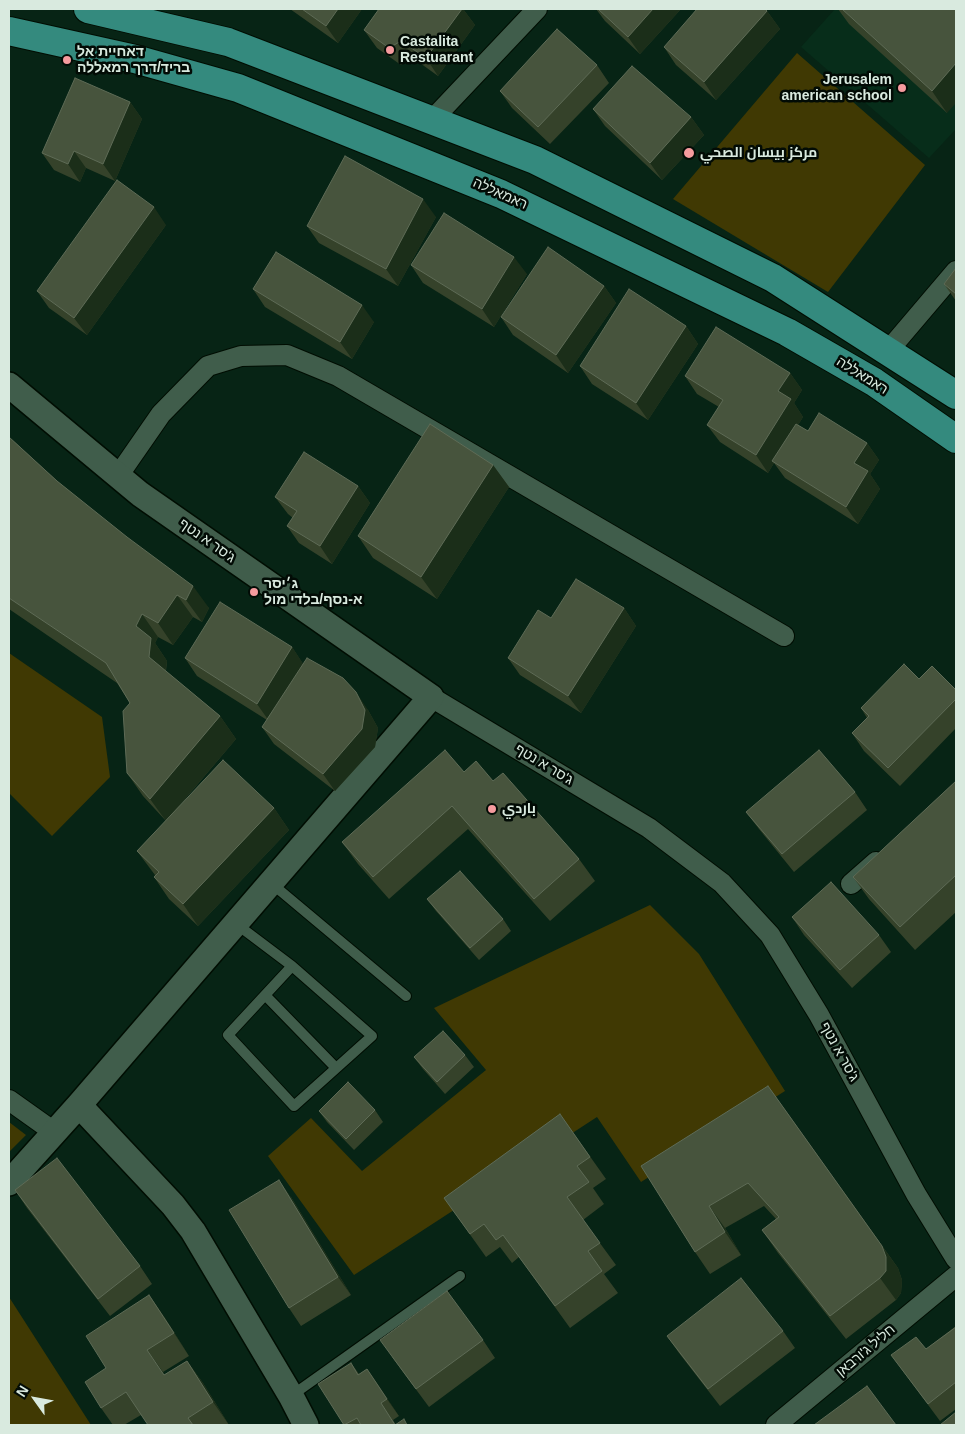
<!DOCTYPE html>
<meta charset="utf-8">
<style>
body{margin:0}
#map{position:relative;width:965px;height:1434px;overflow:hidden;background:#072415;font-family:Helvetica,sans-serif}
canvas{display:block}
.frame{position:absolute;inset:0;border:10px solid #d9eadf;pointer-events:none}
.north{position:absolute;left:10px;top:1374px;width:50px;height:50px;-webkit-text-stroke:4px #020b05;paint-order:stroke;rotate:302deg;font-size:14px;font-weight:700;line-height:20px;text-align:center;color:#d9eadf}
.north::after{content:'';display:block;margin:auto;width:18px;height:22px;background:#d9eadf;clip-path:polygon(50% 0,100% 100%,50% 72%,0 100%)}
</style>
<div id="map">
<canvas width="965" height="1434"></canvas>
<div class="frame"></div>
<div class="north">N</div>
</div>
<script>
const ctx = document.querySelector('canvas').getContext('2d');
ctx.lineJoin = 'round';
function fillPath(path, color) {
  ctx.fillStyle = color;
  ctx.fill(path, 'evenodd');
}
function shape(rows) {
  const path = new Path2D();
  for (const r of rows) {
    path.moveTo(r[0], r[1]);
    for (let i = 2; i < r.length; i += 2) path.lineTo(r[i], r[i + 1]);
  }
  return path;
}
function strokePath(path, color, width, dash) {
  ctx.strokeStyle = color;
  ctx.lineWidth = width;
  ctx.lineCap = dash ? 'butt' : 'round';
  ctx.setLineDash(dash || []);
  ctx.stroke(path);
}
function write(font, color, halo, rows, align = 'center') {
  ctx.font = font + ' Helvetica,Cairo,"Noto Sans Hebrew",sans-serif';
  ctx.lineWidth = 5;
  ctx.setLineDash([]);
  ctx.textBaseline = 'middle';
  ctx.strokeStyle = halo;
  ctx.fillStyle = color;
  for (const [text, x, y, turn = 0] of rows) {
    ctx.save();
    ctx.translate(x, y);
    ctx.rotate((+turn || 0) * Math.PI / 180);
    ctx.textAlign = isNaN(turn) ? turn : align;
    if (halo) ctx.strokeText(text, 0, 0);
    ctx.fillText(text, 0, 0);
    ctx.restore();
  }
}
const built = shape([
 [835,9,956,9,956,129,929,158,801,47]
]);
const green = shape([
 [797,53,925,165,828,292,673,199],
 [9,653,102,717,110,777,52,836,9,793],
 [650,905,699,954,785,1091,641,1182,597,1117,354,1275,268,1156,311,1118,362,1171,486,1070,434,1008],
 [9,1122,26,1135,9,1152],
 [9,1297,91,1425,9,1425]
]);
const service = shape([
 [271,883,406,996],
 [235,923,292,966,372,1036,294,1106,228,1035,292,966],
 [265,995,336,1068],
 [291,1396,460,1276]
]);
const minor = shape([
 [432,120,537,9],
 [888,351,956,271],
 [118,476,161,414,208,366,241,356,287,355,338,376,784,636],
 [431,697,649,828,722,883,770,935,819,1015,916,1194,956,1259],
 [851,884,876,862],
 [9,1100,54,1132],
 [776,1425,956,1276]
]);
const tertiary = shape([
 [9,385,140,494,431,697,79,1105,9,1183],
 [79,1105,173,1205,193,1231,291,1396,306,1425]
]);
const trunk = shape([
 [88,9,228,42,535,160,773,278,956,395],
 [9,31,135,59,238,88,501,194,787,332,874,382,956,439]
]);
const wall = shape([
 [290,9,362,9,338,43],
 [379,9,463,9,475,25,438,76,413,58,401,65,377,48,364,30],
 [596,9,681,9,640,54,605,21],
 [838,9,956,9,947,113,849,24],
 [767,11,780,29,716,100,676,65,664,47],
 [597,65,609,83,550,144,512,108,500,91],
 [130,102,142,119,115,181,86,168,80,182,54,170,42,153],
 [593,109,691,117,704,135,662,180,605,126],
 [436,217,398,286,319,243,307,226],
 [166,225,87,335,49,308,37,291],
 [411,265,527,274,494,327,423,283],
 [956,268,956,301,944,284],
 [604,286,616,303,568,373,513,335,501,317],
 [253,289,374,322,352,359,265,307],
 [686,326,698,344,648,420,592,384,580,366],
 [790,373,802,390,794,403,803,417,798,425,808,431,867,443,879,460,870,474,880,489,858,524,785,478,774,463,768,473,720,442,707,425,719,407,697,394,685,376],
 [9,437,57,481,209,608,202,622,193,617,173,645,158,637,155,643,167,661,166,671,220,716,236,739,174,812,274,808,289,830,198,926,169,899,154,877,155,875,137,851,166,821,143,796,127,773,130,703,117,683,9,609],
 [493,465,509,487,437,599,373,558,358,536],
 [358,486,370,503,332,564,299,543,287,526,293,518,288,514,275,497],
 [624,608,636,626,581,713,520,675,508,658,551,618],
 [292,647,303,664,368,710,378,728,375,747,335,791,274,744,262,727,267,720,197,676,185,658],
 [919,679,956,690,956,728,900,786,864,751,852,733,867,718,861,708],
 [464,772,493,781,579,859,595,881,550,921,468,829,389,899,358,864,342,842],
 [956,781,956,912,915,950,869,899,853,877],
 [855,792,867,810,794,872,759,829,746,812],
 [427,899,503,919,511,931,479,960,436,911],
 [792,917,879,935,891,952,852,988,804,935],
 [465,1055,474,1067,445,1094,423,1069,414,1057],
 [768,1086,898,1268,902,1280,901,1293,896,1300,846,1339,778,1253,762,1230,776,1219,764,1206,725,1228,741,1255,710,1274,695,1252,641,1166],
 [375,1110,383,1122,354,1150,327,1122,319,1111],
 [560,1114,606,1179,593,1188,604,1204,583,1220,616,1265,604,1274,618,1293,570,1328,519,1257,512,1263,500,1247,486,1257,444,1198],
 [15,1190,140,1266,152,1284,110,1316,27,1208],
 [291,1197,351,1295,301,1326,289,1308],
 [149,1295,165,1318,189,1356,163,1372,164,1375,187,1361,203,1383,229,1425,148,1425,141,1415,124,1425,113,1425,101,1408,106,1368],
 [956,1326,956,1409,940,1421,891,1355,926,1349],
 [783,1331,795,1348,720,1406,679,1353,667,1336],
 [483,1340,495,1358,429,1407,392,1357],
 [351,1363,359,1374,367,1369,399,1416,393,1420,396,1425,408,1425,344,1425]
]);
const shadedWall = shape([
 [338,9,362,9,338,43,326,26],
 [462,9,463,9,475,25,438,76,426,58],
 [653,9,681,9,640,54,628,37],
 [767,11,780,29,716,100,704,82],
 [956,63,956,103,947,113,932,91],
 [130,102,142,119,115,181,103,164],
 [691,117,704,135,662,180,650,163],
 [74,151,86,168,80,182,68,164],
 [423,199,436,217,398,286,386,269],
 [154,207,166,225,87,335,74,318],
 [514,257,527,274,494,327,482,309],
 [604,286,616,303,568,373,556,355],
 [362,305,374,322,352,359,340,342],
 [686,326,698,344,648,420,636,403],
 [790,373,802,390,794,403,803,417,775,462,772,461,774,463,768,473,756,455,778,391],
 [867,443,879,460,870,474,880,489,858,524,846,507,854,463],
 [493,465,509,487,437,599,421,577],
 [358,486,370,503,332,564,320,546],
 [193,586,209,608,202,622,186,600],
 [177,595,193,617,173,645,158,623],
 [624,608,636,626,581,713,568,696],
 [142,614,158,637,155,643,167,661,164,679,149,657,136,626],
 [292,647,304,665,269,721,257,704],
 [356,692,368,710,378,728,375,747,335,791,323,774],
 [220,716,236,739,166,821,150,799],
 [274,808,289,830,198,926,183,904],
 [279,1180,291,1197,351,1295,338,1277],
 [709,1206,725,1228,741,1255,725,1232],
 [882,1246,898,1268,902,1280,901,1293,896,1300,880,1278],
 [149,1295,165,1318,189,1356,174,1333],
 [147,1350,163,1372,179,1398,164,1375],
 [187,1361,203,1383,229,1425,213,1402],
 [367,1369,379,1386,399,1416,387,1399]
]);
const building = shape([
 [302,9,338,9,326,26,302,9],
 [379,9,462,9,426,58,401,41,389,48,364,30,379,9],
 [598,9,653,9,628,37,598,9],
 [697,9,765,9,767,11,704,82,664,47,697,9],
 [842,9,956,9,956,63,932,91,842,9],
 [557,29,597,65,538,127,500,91,557,29],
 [632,66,691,117,650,163,593,109,632,66],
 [75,78,130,102,103,164,74,151,68,164,42,153,75,78],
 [345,156,423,199,386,269,307,226,345,156],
 [117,180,154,207,74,318,37,291,117,180],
 [444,213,514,257,482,309,411,265,444,213],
 [548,247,604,286,556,355,501,317,548,247],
 [276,252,362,305,340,342,253,289,276,252],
 [956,268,956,294,944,284,956,268],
 [629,289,686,326,636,403,580,366,629,289],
 [716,327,790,373,778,391,791,399,756,455,707,425,723,400,685,376,716,327],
 [819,413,867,443,854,463,868,471,846,507,772,461,796,424,808,431,819,413],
 [430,424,493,465,421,577,358,536,430,424],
 [9,437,57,481,127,537,193,586,186,600,177,595,158,623,142,614,136,626,151,638,149,657,220,716,150,799,127,773,123,711,130,703,106,663,9,598,9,437],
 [304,452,358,486,320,546,287,526,297,511,275,497,304,452],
 [576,579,624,608,568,696,508,658,538,610,551,618,576,579],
 [220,602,292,647,257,704,185,658,220,602],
 [307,658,343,678,356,692,365,710,362,729,323,774,262,727,307,658],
 [904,664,919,679,932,666,956,690,956,699,888,768,852,733,869,716,861,708,904,664],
 [445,750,464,772,476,761,493,781,503,773,579,859,534,899,452,806,373,877,342,842,445,750],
 [819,750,855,792,782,854,746,812,819,750],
 [223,760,274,808,183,904,154,877,159,872,137,851,223,760],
 [956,781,956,875,900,927,853,877,956,781],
 [460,871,503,919,470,948,427,899,460,871],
 [831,882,879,935,840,970,792,917,831,882],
 [443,1031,465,1055,437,1082,414,1057,443,1031],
 [348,1082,375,1110,346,1139,319,1111,348,1082],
 [768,1086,882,1246,886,1257,886,1271,880,1278,830,1316,762,1230,779,1217,748,1183,709,1206,725,1232,695,1252,641,1166,768,1086],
 [560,1114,590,1157,577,1166,589,1182,567,1197,600,1243,588,1251,602,1271,555,1306,503,1235,496,1240,484,1224,470,1234,444,1198,560,1114],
 [57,1158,140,1266,98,1299,15,1190,57,1158],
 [279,1180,338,1277,289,1308,229,1210,279,1180],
 [741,1278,783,1331,708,1389,667,1336,741,1278],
 [447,1291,483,1340,416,1389,380,1340,447,1291],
 [149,1295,174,1333,147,1350,164,1375,187,1361,213,1402,188,1418,193,1425,148,1425,126,1392,101,1408,85,1382,106,1368,86,1336,149,1295],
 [956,1327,956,1382,928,1404,891,1355,916,1337,926,1349,956,1327],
 [351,1363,358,1375,367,1369,387,1399,381,1403,395,1425,361,1425,357,1418,344,1425,318,1384,351,1363],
 [867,1386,896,1425,814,1425,867,1386],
 [956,1412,956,1425,940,1425,956,1412],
 [404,1419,407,1425,395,1425,404,1419]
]);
const markers = [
 [390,50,5,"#f59b9e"],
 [67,60,5,"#f59b9e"],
 [902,88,5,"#f59b9e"],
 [689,153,6,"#f59b9e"],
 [254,592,5,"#f59b9e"],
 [492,809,5,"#f59b9e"]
];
const poiNames = [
 ["Castalita",400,42],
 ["Restuarant",400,58],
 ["דאחיית אל",77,52],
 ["בריד/דרך רמאללה",77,68],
 ["Jerusalem",892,80,"right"],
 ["american school",892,96,"right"],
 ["مركز بيسان الصحي",700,153],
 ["ג׳יסר",264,584],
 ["א-נסף/בלדי מול",264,600],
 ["باردي",502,809]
];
const streetNames = [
 ["ראמאללה",500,194,24],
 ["ראמאללה",862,376,32],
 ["ג'סר א נטף",207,541,35],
 ["ג'סר א נטף",544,765,31],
 ["ג'סר א נטף",839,1052,61],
 ["חליל ג'ורבאן",866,1351,-40]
];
fillPath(built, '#072d1a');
fillPath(green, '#403903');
strokePath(service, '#000d02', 12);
strokePath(minor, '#000d02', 22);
strokePath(tertiary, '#000d02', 28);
strokePath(trunk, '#000d02', 30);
strokePath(service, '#405d4b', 10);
strokePath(minor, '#405d4b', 20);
strokePath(tertiary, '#405d4b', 25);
strokePath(trunk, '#348a7e', 28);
fillPath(wall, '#35422a');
fillPath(shadedWall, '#1b2e19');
fillPath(building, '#47543d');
strokePath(building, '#5e6b56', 1);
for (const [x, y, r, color] of markers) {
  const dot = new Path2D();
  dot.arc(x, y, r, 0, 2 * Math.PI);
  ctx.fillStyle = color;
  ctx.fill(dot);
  strokePath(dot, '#020b05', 2);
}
write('bold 14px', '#d9eadf', '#020b05', poiNames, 'left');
write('14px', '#d9eadf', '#020b05', streetNames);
</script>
